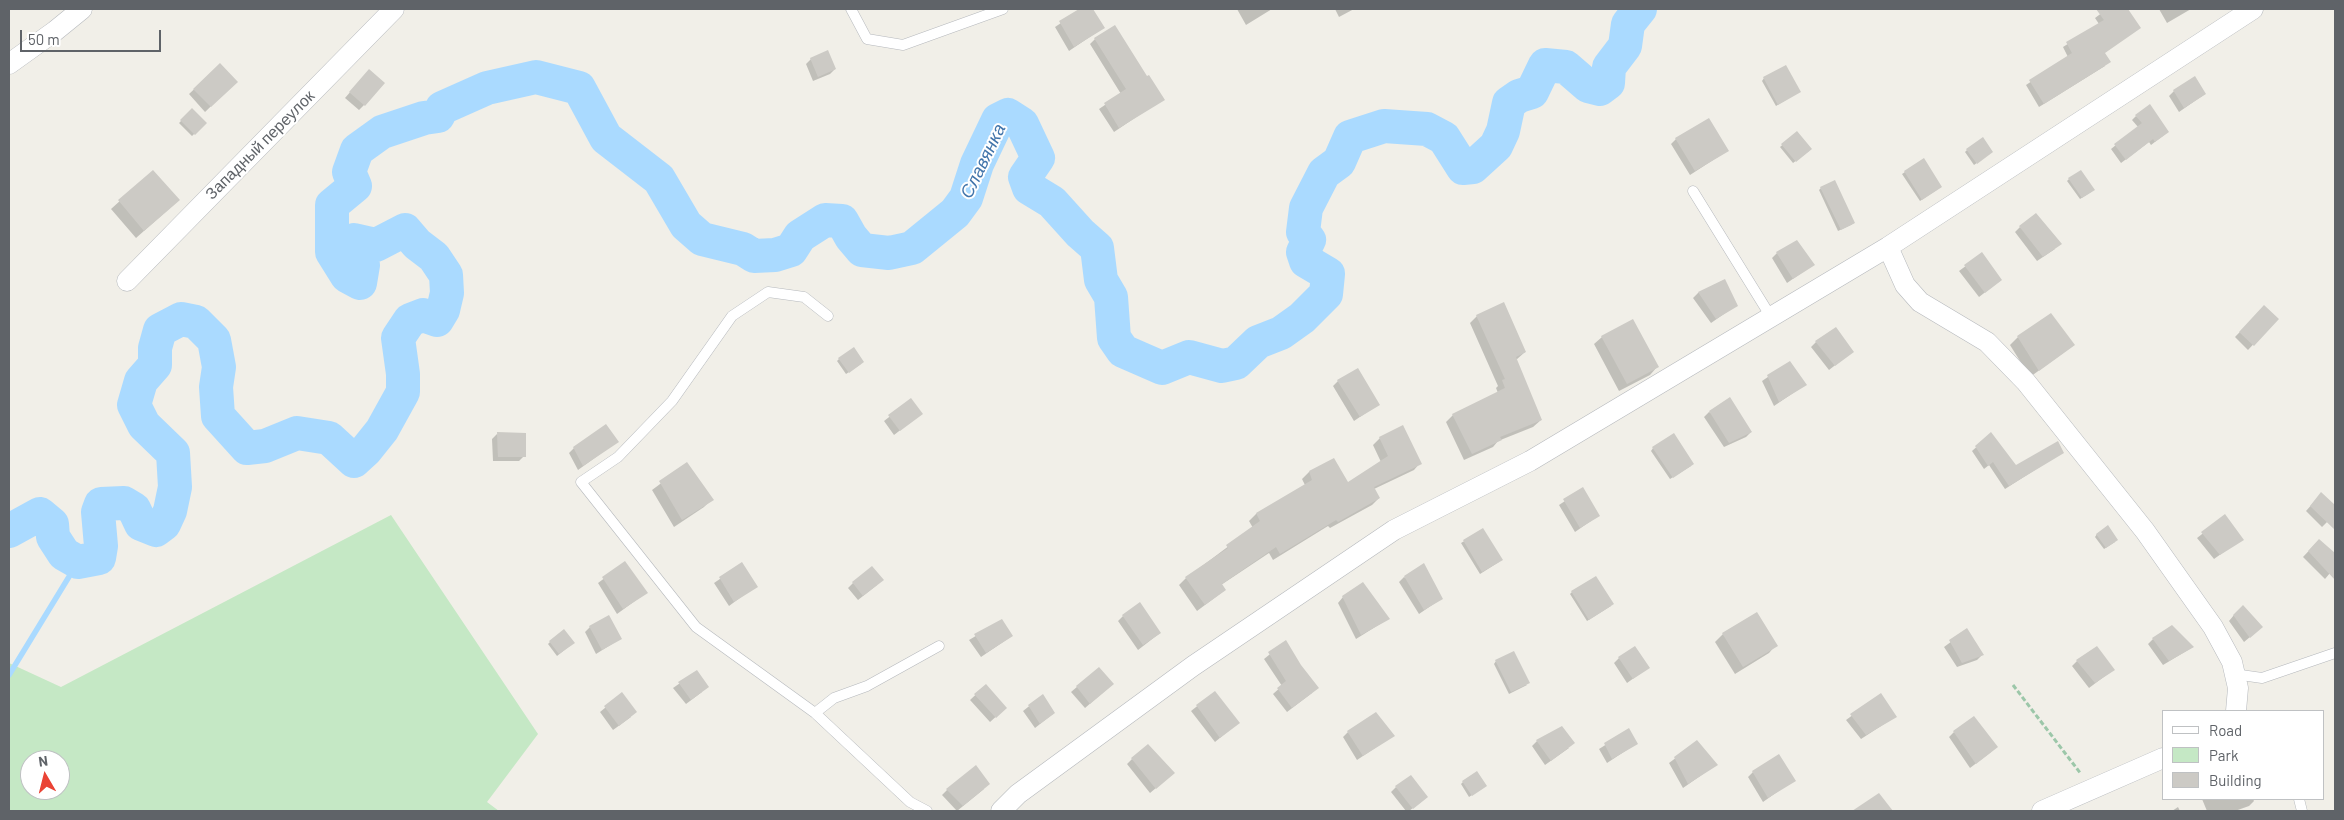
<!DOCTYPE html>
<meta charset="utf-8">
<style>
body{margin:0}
#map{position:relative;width:2344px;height:820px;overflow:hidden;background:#f1efe8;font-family:Barlow,sans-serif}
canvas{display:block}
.frame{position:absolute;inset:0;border:10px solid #5f6368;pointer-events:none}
.legend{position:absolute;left:2162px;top:710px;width:162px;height:90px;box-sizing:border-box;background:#fff;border:1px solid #bfc1c3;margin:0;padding:6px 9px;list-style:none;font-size:15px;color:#5f6368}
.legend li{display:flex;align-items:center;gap:10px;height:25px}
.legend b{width:25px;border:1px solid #bfc1c3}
.north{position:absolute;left:20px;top:750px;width:50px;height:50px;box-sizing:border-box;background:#fff;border:1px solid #bfc1c3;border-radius:50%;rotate:352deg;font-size:14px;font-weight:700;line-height:20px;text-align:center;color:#5f6368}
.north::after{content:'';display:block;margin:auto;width:18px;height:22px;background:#ea4335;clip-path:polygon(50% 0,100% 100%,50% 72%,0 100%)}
.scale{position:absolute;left:20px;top:30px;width:141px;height:22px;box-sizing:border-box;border:2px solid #5f6368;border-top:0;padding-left:6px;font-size:15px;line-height:18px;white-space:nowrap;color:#5f6368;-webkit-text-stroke:4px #fff;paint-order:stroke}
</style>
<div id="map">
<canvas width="2344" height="820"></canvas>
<div class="frame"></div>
<ul class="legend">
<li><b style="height:6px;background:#fff"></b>Road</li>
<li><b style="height:14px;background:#c5e8c5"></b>Park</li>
<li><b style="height:14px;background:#cccac5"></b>Building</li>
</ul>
<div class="north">N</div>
<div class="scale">50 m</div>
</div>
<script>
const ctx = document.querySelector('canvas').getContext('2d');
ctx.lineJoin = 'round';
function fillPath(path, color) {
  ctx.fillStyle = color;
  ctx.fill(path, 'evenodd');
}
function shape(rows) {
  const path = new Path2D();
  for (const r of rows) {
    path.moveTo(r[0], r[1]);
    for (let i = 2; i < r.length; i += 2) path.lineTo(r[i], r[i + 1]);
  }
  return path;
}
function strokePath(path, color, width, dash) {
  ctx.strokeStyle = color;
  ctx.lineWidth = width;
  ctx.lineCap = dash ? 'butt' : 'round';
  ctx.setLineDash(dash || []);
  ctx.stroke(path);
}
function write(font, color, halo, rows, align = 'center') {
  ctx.font = font + ' Barlow,sans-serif';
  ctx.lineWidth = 4;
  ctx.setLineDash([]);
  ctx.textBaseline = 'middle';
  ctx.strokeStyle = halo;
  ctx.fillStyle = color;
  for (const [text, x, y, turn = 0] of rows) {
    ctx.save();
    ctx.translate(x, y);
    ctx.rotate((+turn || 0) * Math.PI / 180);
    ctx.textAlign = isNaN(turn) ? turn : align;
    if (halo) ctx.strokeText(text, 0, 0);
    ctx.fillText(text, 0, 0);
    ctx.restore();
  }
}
const green = shape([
 [391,515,538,734,487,802,499,811,9,811,9,663,61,687],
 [30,760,60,760,60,790,30,790]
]);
const shadow = shape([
 [1082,9,1091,9,1103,28,1069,51,1055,27],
 [1237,9,1272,9,1246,25],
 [1335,9,1354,9,1339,17],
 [2107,9,2126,9,2139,28,2104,53,2105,66,2039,107,2026,85,2068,57,2063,47,2099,24,2095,18],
 [2159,9,2191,9,2167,23],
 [1095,39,1147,78,1163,99,1114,132,1099,109,1121,94,1090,44],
 [811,59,835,69,830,74,813,81,806,64],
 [220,65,236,82,205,112,189,94],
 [364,76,364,105,359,110,345,98],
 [1764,78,1799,92,1776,106,1762,81],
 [2174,91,2205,94,2179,112,2169,96],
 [192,110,205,123,192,136,179,123],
 [2136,116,2164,135,2151,145,2149,142,2121,163,2111,149,2138,127,2132,120],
 [1797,132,1809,151,1793,163,1780,147],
 [1676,139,1727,151,1690,175,1671,144],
 [1967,150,1989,154,1974,165,1965,152],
 [1923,160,1941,187,1920,201,1902,174],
 [153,171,170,208,136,238,111,209],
 [2069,179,2091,192,2080,199,2067,181],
 [1821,188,1854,223,1851,225,1838,231,1819,190],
 [2020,227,2055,249,2037,261,2015,232],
 [1777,253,1813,265,1787,283,1772,258],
 [1982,254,2001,280,1979,297,1959,271],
 [1724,280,1737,305,1711,323,1693,298,1698,293],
 [2264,307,2277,319,2248,350,2235,337],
 [1477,316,1525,352,1516,360,1541,420,1533,427,1498,441,1493,447,1464,460,1446,422,1453,415,1498,393,1496,388,1498,386,1470,323],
 [1602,337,1657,367,1650,375,1619,391,1594,344],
 [2018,337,2074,345,2030,377,2010,345],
 [1816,342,1852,352,1829,370,1811,347],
 [839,359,861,364,846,374,837,361],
 [1790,362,1805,385,1774,406,1762,381],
 [1338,381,1379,404,1354,421,1333,386],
 [911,400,921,414,894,435,884,421],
 [1709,412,1751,432,1746,437,1724,447,1704,417],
 [497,434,524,456,519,461,493,461,492,439],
 [1991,434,2015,467,2063,452,2005,489,1989,465,1984,469,1972,451],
 [1380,438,1420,463,1414,470,1374,489,1379,498,1372,505,1330,528,1328,526,1273,560,1269,553,1221,585,1225,590,1197,611,1179,585,1186,578,1253,528,1249,521,1256,514,1305,485,1302,479,1309,472,1334,460,1347,484,1381,462,1373,445],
 [617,442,578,470,569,453,574,448],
 [1653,448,1691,466,1670,479,1651,451],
 [687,464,712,499,704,507,674,527,652,490],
 [1583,489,1598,516,1575,532,1559,505],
 [2321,494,2335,507,2335,514,2322,527,2306,511],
 [2225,516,2242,539,2214,559,2197,538],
 [1483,530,1499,562,1480,574,1461,543],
 [2097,534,2115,542,2104,549,2095,537],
 [2319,540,2335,555,2335,567,2325,579,2303,557],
 [625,563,646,593,617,614,598,583],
 [742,564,756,586,729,606,714,583],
 [1404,577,1441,599,1419,614,1399,582],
 [853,583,877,585,858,600,848,588],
 [1572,592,1611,606,1587,621,1570,594],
 [1343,597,1388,619,1356,639,1338,603],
 [2234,615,2256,632,2244,642,2229,621],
 [1123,616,1160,633,1138,650,1118,621],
 [1001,621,1012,636,981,657,969,640],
 [590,627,620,639,596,654,585,632],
 [1967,630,1982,655,1977,660,1957,667,1944,647],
 [1723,634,1776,645,1769,653,1735,674,1715,642],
 [2153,639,2193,647,2163,665,2148,644],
 [550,642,571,645,557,656,548,644],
 [1285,642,1312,693,1287,712,1273,694,1282,686,1264,659],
 [1619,658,1648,668,1627,683,1614,663],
 [1496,661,1527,685,1509,694,1494,664],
 [2077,661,2113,670,2089,688,2072,666],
 [1099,668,1107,689,1085,708,1071,692],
 [696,672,702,692,686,704,673,688],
 [985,686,1000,713,990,722,970,700],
 [1215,692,1238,723,1215,742,1191,711],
 [622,694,631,717,613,730,600,712],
 [1880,695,1895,717,1861,739,1846,720],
 [1042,696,1054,713,1035,728,1023,711],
 [1629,730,1636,744,1607,763,1599,749],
 [1348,732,1393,736,1357,760,1343,737],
 [1954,732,1991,752,1970,768,1949,737],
 [1537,741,1569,748,1545,765,1532,746],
 [1697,742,1716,765,1683,788,1669,763],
 [1132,759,1168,778,1150,793,1127,764],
 [1753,772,1794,780,1763,802,1748,777],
 [1463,782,1483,788,1469,797,1461,784],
 [1396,787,1421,802,1409,811,1406,811,1391,792],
 [984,789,957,811,942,795,947,790],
 [2202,799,2253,799,2254,801,2249,806,2235,811,2207,811],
 [2178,807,2180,811,2172,811]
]);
const stream = shape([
 [9,675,78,562]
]);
const river = shape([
 [9,531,40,514,52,524,53,537,64,554,78,562,99,558,101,546,98,512,101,504,124,503,134,509,141,524,156,530,164,524,170,511,175,487,173,453,144,425,134,405,141,381,155,365,155,348,160,330,181,319,196,322,214,340,219,367,216,387,218,416,247,448,265,446,297,433,329,438,354,461,366,450,382,430,403,392,403,374,398,338,410,320,423,315,437,320,443,310,447,293,446,275,434,257,417,244,405,230,376,245,354,240,363,265,360,283,347,276,332,252,332,205,355,186,349,172,357,150,382,132,424,118,438,116,442,108,487,88,536,77,579,88,606,138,659,179,686,225,702,239,743,249,754,256,775,255,791,250,800,236,825,220,842,221,851,237,862,250,889,253,912,248,955,213,966,198,977,164,998,120,1008,115,1022,124,1038,158,1025,177,1029,188,1052,202,1080,233,1097,248,1101,280,1111,297,1114,338,1123,351,1162,368,1189,357,1222,366,1236,363,1258,342,1281,333,1302,318,1326,294,1328,274,1306,261,1303,252,1309,240,1303,232,1306,208,1324,173,1339,162,1350,137,1384,126,1427,129,1444,138,1463,168,1473,167,1496,146,1503,131,1509,103,1519,96,1532,92,1545,65,1566,67,1588,86,1600,89,1608,83,1609,67,1625,46,1628,24,1640,9]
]);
const building = shape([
 [1079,9,1093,9,1105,28,1074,47,1059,21],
 [2096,9,2128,9,2141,28,2105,53,2111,62,2044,104,2029,80,2072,53,2066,42,2104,20],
 [1115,25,1147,76,1149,75,1165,100,1119,128,1104,103,1126,89,1094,38],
 [828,50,836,69,818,77,810,58],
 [220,63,238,82,211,107,193,89],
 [1786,65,1801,92,1778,105,1763,77],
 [369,69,385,83,365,106,349,92],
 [2195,76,2206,94,2184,108,2173,90],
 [2150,104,2169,132,2155,142,2153,139,2126,160,2114,144,2142,123,2135,115],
 [192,108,207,123,195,135,180,120],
 [1709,118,1729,151,1695,171,1675,138],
 [1797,131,1812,149,1796,162,1781,144],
 [1983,137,1993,152,1977,164,1966,149],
 [1924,158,1942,187,1922,200,1904,171],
 [153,170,180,200,144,231,118,200],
 [2081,170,2095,190,2082,198,2068,178],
 [1835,180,1855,223,1841,230,1820,187],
 [2036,213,2062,244,2043,257,2019,226],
 [1797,240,1815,265,1793,279,1776,252],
 [1982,252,2002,280,1985,293,1964,265],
 [1725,279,1738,306,1716,319,1698,292],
 [1504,302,1526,352,1516,357,1542,420,1500,437,1502,440,1472,454,1452,414,1505,388,1502,380,1505,379,1476,315],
 [2264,305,2279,319,2254,346,2239,332],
 [2051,313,2075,345,2039,371,2017,336],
 [1633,319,1659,367,1627,384,1601,336],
 [1836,327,1854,352,1835,366,1815,341],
 [854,347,864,362,849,373,838,358],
 [1790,361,1807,385,1779,402,1767,375],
 [1358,368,1380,405,1360,417,1337,380],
 [1730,397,1752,432,1729,443,1709,411],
 [911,398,923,414,900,431,888,415],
 [606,424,619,442,583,466,573,447],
 [1403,425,1422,464,1374,487,1380,498,1338,522,1336,520,1280,554,1276,547,1222,584,1226,590,1205,605,1185,577,1228,548,1226,545,1260,521,1256,513,1312,480,1309,471,1334,458,1348,482,1388,456,1379,437],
 [497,432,526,433,526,457,498,457],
 [1991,432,2016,465,2058,441,2064,453,2009,486,1993,462,1988,466,1975,446],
 [1674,433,1694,464,1673,478,1652,447],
 [687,462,714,500,682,520,659,481],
 [1583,487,1600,516,1580,528,1563,499],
 [2321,492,2335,505,2335,530,2310,506],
 [2225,514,2244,540,2220,555,2201,532],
 [2108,525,2118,540,2106,548,2096,534],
 [1483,528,1503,560,1482,572,1463,540],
 [2319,539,2335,553,2335,580,2308,551],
 [625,561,648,593,623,609,602,577],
 [742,562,758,587,734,602,719,577],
 [1424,563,1443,599,1424,610,1404,576],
 [872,566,884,580,863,596,852,582],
 [1596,576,1614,604,1589,620,1571,591],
 [1363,582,1390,619,1361,635,1342,596],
 [1140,602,1161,633,1143,645,1122,615],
 [2243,605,2263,627,2250,638,2233,615],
 [1757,612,1778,646,1743,667,1722,633],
 [609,615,622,639,602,650,589,626],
 [1002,619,1013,636,986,653,974,634],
 [2172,625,2194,647,2169,661,2152,638],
 [1967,628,1984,655,1962,663,1949,640],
 [564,629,575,643,559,654,549,641],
 [1286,640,1301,665,1319,688,1292,708,1277,688,1286,681,1268,652],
 [1635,646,1650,668,1633,679,1618,657],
 [2097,646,2115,670,2095,683,2076,660],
 [1514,651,1530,683,1511,692,1495,660],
 [1099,667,1114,684,1090,704,1076,686],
 [697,670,709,687,691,700,678,682],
 [986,684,1007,708,996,718,974,694],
 [1215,691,1240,723,1220,738,1196,705],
 [622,692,637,712,619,726,604,706],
 [1881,693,1897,717,1866,735,1850,714],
 [1043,694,1055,713,1040,724,1028,705],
 [1376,712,1395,736,1363,756,1347,731],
 [1974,716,1998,747,1976,764,1953,731],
 [1562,726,1575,743,1551,761,1536,740],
 [1629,728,1638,744,1612,759,1604,743],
 [1697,740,1718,765,1688,784,1674,757],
 [1148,744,1175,773,1156,789,1131,758],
 [1779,754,1796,781,1768,798,1752,771],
 [976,765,990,784,963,806,946,789],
 [1477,771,1487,786,1472,796,1462,781],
 [1411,775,1428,797,1413,809,1395,786],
 [1879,793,1893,811,1852,811]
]);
const path = shape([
 [2013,685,2081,774]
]);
const lane = shape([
 [851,9,867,39,903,45,1003,9],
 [1693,191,1771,317],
 [828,316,804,297,768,292,732,316,672,401,618,457,581,482,696,627,815,713,910,802,927,811],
 [2234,674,2262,678,2335,653],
 [815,713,834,698,867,686,939,646],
 [2299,799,2302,811]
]);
const street = shape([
 [9,64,55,31,82,9],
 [1888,247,1905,285,1920,302,1987,342,2026,382,2145,531,2213,627,2232,662,2238,688,2236,711],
 [127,281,394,9],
 [1001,811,1018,794,1193,666,1394,530,1530,461,1888,247,2253,9],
 [2042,811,2163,758]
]);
const streetNames = [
 ["Западный переулок",260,145,-45]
];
const waterNames = [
 ["Славянка",983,161,-64]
];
fillPath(green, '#c5e8c5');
fillPath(shadow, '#0003');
strokePath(stream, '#aadaff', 5.5);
strokePath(river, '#aadaff', 34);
fillPath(building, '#cccac5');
strokePath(lane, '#b5b8bc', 11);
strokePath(street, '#b5b8bc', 21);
strokePath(path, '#9cc7a9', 3, [5, 2.5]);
strokePath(lane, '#fff', 10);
strokePath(street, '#fff', 20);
write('16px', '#5f6368', '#fff', streetNames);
write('italic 18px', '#4174aa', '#fff', waterNames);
</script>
